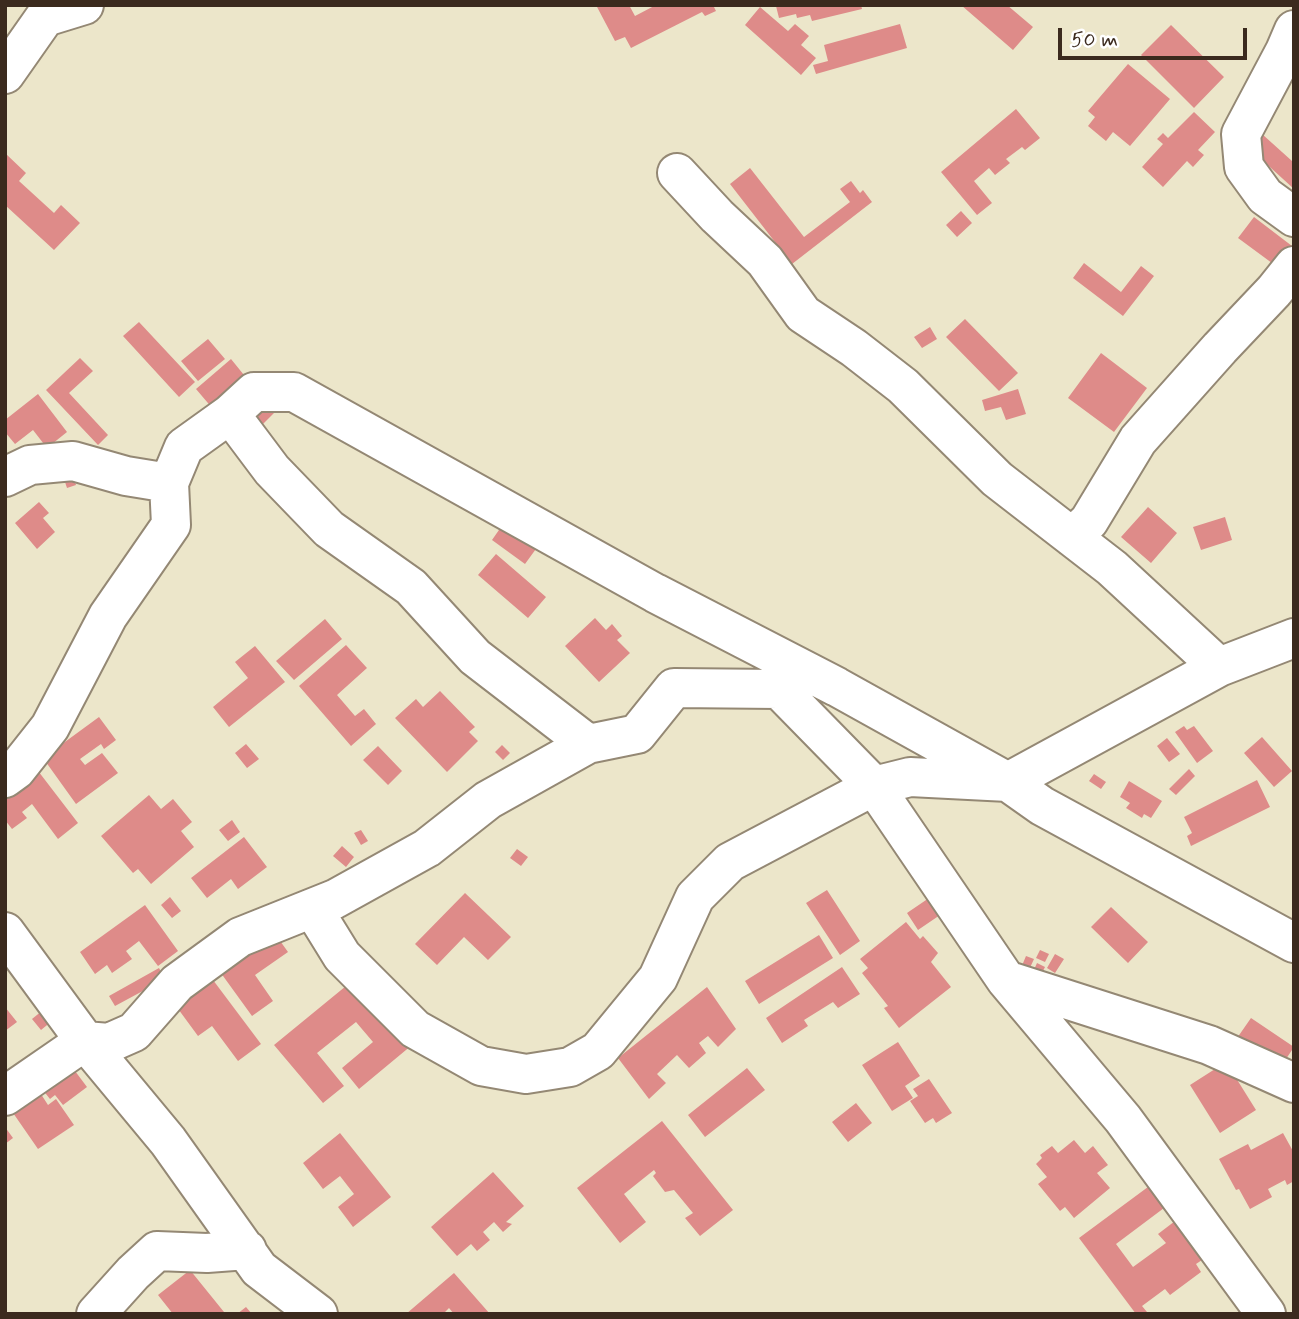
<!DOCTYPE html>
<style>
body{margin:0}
#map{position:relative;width:1299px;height:1319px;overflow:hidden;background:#ece6ca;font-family:Mynerve,sans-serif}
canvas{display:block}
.frame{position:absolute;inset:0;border:7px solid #3b2a1e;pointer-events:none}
.scale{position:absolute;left:1058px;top:28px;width:189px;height:32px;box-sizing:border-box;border:4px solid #3b2a1e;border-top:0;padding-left:9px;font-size:21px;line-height:24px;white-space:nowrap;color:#3b2a1e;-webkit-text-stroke:5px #fff;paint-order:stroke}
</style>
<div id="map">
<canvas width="1299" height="1319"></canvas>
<div class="frame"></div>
<div class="scale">50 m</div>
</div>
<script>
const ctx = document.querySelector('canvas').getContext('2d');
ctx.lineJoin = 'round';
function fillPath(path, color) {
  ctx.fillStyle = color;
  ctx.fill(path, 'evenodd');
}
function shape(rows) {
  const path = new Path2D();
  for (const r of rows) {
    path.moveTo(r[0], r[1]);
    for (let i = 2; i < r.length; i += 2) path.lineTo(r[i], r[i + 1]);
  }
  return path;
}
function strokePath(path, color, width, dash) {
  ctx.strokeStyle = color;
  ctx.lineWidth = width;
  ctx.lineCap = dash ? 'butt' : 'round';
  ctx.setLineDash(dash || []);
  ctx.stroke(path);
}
const building = shape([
 [596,5,629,5,635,16,656,5,713,5,716,11,705,16,702,12,631,48,625,37,615,41],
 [861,5,862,9,812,21,810,15,797,18,796,14,779,18,776,6],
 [961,5,1007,5,1033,27,1013,50],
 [760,7,788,31,795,24,809,36,801,45,816,58,801,75,745,25],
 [900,24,907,48,816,74,813,65,828,61,824,45],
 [1171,25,1224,77,1194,108,1141,55],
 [1128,64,1170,99,1130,146,1113,132,1106,141,1088,126,1095,117,1088,111],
 [1016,109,1040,138,1025,150,1022,147,1006,159,1010,163,995,175,989,168,974,181,992,203,977,215,941,172],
 [1194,112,1215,132,1198,150,1204,155,1193,167,1187,161,1163,187,1142,167,1163,144,1157,139,1163,133,1168,138],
 [1262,134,1292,161,1294,159,1294,189,1249,148],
 [5,153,26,173,19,181,54,213,61,205,80,223,54,250,5,205],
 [750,168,804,237,850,202,840,189,851,181,860,193,863,190,872,202,792,264,730,184],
 [961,211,972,223,957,237,946,225],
 [1254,217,1292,246,1276,266,1238,238],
 [1084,263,1121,292,1141,266,1154,276,1123,316,1073,278],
 [965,319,1018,373,999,391,946,337],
 [139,322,195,382,179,397,123,336],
 [930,327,937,339,922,348,914,337],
 [208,339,225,359,198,381,181,361],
 [1101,353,1147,388,1114,432,1068,398],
 [80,358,93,371,69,393,108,435,98,445,46,390],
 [231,359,248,380,213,409,196,389],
 [1018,389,1026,414,1006,420,1001,407,985,411,982,400],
 [38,394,67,432,47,448,33,430,15,444,5,432,5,420],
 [270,401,278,409,262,425,254,417],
 [73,476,76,485,67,488,64,479],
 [39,502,49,513,43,518,55,532,37,549,15,523],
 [1148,507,1177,533,1151,563,1121,537],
 [508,517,541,542,525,564,492,540],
 [1225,517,1232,540,1201,550,1193,527],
 [496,554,546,597,528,618,478,575],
 [595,618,606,630,612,624,622,636,617,640,630,653,599,682,565,646],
 [325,619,342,639,294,680,276,661],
 [346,645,367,668,337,695,355,716,364,709,376,724,351,746,299,686],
 [255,646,285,682,229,727,213,707,248,678,235,662],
 [440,691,475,727,469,732,478,741,447,772,395,718,416,699,423,707],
 [99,717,116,740,104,749,101,744,80,759,85,765,102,753,118,773,76,804,43,758],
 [1184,726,1187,730,1194,726,1213,751,1197,763,1175,732],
 [1262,737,1292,771,1274,787,1244,753],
 [1167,738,1180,754,1169,762,1157,746],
 [246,744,259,759,247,768,235,753],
 [502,745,510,753,503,760,495,752],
 [378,746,402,771,388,785,363,760],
 [32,763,78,823,58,839,32,804,22,812,27,818,12,829,5,820,5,783],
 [1189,769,1195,776,1176,795,1169,789],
 [1094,774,1106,782,1101,789,1089,781],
 [1257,780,1270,807,1191,846,1187,836,1192,833,1184,817],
 [1129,781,1162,801,1151,818,1144,814,1142,818,1126,808,1130,803,1120,797],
 [149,795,161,809,173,799,192,822,181,831,194,847,151,884,138,869,133,873,101,836],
 [232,820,240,832,228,841,219,830],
 [361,830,368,841,361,845,354,833],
 [244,837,267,867,238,889,231,879,207,898,191,878],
 [342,846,354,857,346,867,333,856],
 [517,849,528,857,521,866,510,858],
 [827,890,860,941,840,955,806,903],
 [465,893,511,937,488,960,464,937,437,965,415,944],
 [170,897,181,911,172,918,161,905],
 [929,898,940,915,918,930,907,913],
 [145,905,178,951,158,966,139,941,126,951,132,959,112,973,107,965,95,974,80,952],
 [1111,907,1148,942,1128,963,1091,927],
 [906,922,920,939,923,936,938,953,931,962,951,987,899,1028,884,1008,888,1006,862,973,868,968,860,959],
 [273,931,288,952,255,975,273,1001,252,1016,218,969],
 [819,935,833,958,759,1004,745,981],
 [1040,950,1049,954,1045,962,1036,958],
 [1055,954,1064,959,1055,973,1047,968],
 [1026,956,1034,959,1028,972,1021,968],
 [1037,963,1045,967,1041,975,1033,972],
 [842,967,860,994,838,1008,833,1002,804,1020,808,1026,782,1043,766,1018],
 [159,968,165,979,115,1006,109,996],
 [210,976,261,1044,238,1061,212,1026,198,1036,173,1002],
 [357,977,412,1045,359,1089,342,1068,373,1042,356,1022,317,1053,344,1086,323,1103,274,1045],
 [707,987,736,1029,718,1047,708,1036,699,1043,706,1053,689,1068,677,1055,657,1074,666,1083,649,1099,618,1058],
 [48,1006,52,1021,41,1030,32,1019],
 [5,1007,17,1022,5,1031],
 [1251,1018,1294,1047,1278,1071,1235,1041],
 [898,1042,920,1076,905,1086,913,1098,892,1111,862,1065],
 [1226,1062,1256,1110,1220,1133,1190,1085],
 [72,1067,87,1087,63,1105,55,1095,50,1099,42,1089],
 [747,1068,765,1090,705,1137,688,1115],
 [929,1079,952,1113,936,1123,933,1118,925,1123,910,1101,918,1096,913,1089],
 [39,1091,48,1105,56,1099,74,1125,38,1149,11,1110],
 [856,1103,872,1123,848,1142,832,1122],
 [662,1121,733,1210,700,1236,685,1218,693,1213,674,1190,665,1192,653,1176,656,1173,654,1170,624,1194,646,1222,620,1243,577,1188],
 [5,1127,13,1138,5,1144],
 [340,1133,391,1197,353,1227,338,1207,354,1194,340,1176,323,1189,303,1163],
 [1283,1133,1294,1153,1294,1181,1287,1185,1285,1180,1268,1189,1272,1197,1250,1209,1239,1189,1236,1190,1219,1159,1248,1144,1251,1150],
 [1074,1140,1085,1153,1093,1146,1108,1165,1097,1173,1110,1188,1074,1218,1065,1207,1060,1211,1038,1184,1047,1177,1036,1164,1042,1158,1040,1155,1052,1146,1058,1153],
 [493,1172,524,1206,506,1222,512,1224,503,1232,494,1222,483,1232,490,1240,477,1251,471,1244,457,1256,431,1227],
 [1152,1184,1168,1205,1116,1244,1133,1267,1166,1243,1158,1234,1179,1218,1208,1256,1196,1264,1201,1272,1170,1295,1165,1289,1142,1306,1147,1312,1136,1314,1079,1238],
 [190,1270,224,1312,222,1314,173,1314,158,1295],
 [454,1273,490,1314,454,1314,449,1308,443,1314,406,1314],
 [246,1307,252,1314,237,1314]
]);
const minor = shape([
 [1294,30,1285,51,1241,134,1244,167,1265,196,1294,217],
 [5,74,45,17,84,5],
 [677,173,717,216,765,261,803,314,854,348,903,386,997,479,1112,568,1219,667],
 [230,414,272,470,329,529,411,587,475,657,588,744,637,734,674,688,779,689,874,786,1006,980,1123,1119,1266,1314],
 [5,477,30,465,73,461,126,476,169,483],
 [1072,537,1089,521,1138,440,1220,348,1274,291,1294,266],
 [5,778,16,770,50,727,108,616,171,525,169,483,184,447,230,414,254,392,294,392,655,593,837,687,1008,782,1042,806,1294,943],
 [313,909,342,956,415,1029,481,1066,526,1074,570,1067,598,1051,658,978,695,897,730,862,874,786,910,777,1008,782,1219,667,1294,638],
 [5,932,85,1041,168,1141,259,1269,318,1314],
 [1006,980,1209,1045,1294,1083],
 [5,1096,85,1041,109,1043,134,1032,177,983,240,937,335,899,427,848,488,800,588,744],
 [96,1314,133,1273,157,1251,207,1253,247,1250]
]);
fillPath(building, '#de8b89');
strokePath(minor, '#948874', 42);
strokePath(minor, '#fff', 38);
</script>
